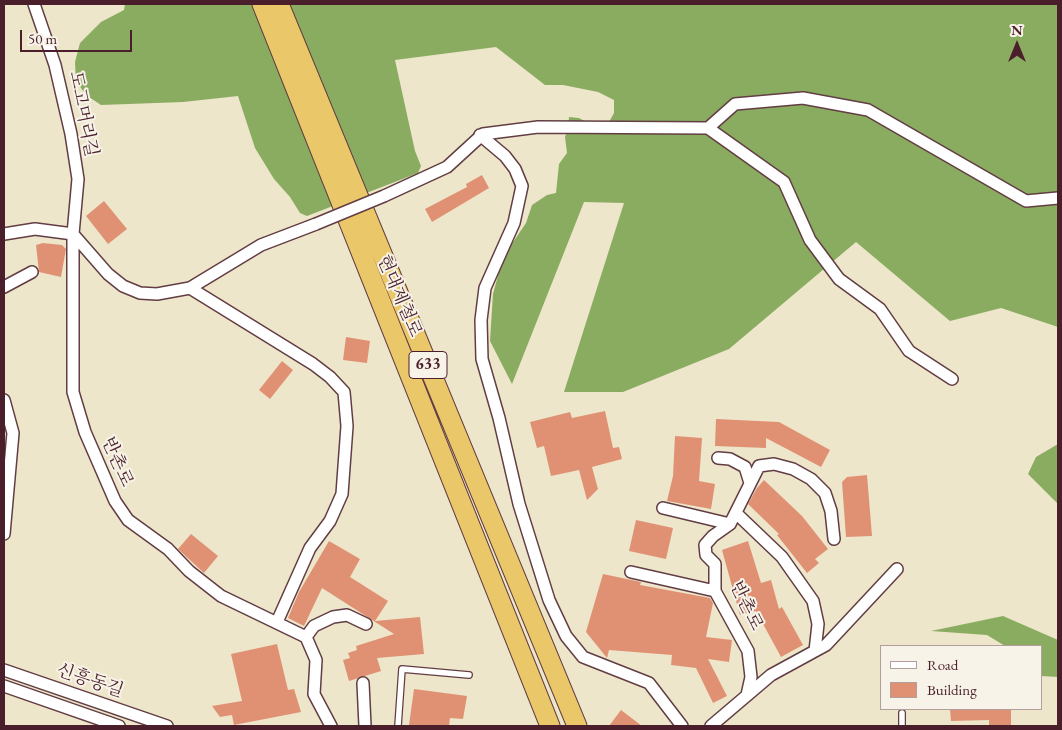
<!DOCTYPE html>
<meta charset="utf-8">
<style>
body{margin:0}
#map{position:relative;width:1062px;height:730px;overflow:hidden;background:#ede6ca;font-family:"EB Garamond",serif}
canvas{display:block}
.frame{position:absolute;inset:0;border:5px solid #4a1f2b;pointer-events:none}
.legend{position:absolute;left:880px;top:645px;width:162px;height:65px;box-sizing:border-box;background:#f7f3e8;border:1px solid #b29e9c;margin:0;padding:6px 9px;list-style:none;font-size:15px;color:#4a1f2b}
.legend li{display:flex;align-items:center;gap:10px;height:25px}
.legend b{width:25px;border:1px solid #b29e9c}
.north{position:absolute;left:992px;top:20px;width:50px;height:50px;-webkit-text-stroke:4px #f7f3e8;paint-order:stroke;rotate:0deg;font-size:14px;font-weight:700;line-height:20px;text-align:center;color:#4a1f2b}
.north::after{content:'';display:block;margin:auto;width:18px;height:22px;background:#4a1f2b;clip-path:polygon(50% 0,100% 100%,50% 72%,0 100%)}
.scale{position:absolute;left:20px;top:30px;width:112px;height:22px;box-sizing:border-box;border:2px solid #4a1f2b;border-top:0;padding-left:6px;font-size:15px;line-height:18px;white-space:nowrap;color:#4a1f2b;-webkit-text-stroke:4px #f7f3e8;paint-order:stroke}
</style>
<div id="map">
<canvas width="1062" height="730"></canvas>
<div class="frame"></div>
<ul class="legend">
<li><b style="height:6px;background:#fff"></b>Road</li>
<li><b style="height:14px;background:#e09174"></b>Building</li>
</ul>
<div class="north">N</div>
<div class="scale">50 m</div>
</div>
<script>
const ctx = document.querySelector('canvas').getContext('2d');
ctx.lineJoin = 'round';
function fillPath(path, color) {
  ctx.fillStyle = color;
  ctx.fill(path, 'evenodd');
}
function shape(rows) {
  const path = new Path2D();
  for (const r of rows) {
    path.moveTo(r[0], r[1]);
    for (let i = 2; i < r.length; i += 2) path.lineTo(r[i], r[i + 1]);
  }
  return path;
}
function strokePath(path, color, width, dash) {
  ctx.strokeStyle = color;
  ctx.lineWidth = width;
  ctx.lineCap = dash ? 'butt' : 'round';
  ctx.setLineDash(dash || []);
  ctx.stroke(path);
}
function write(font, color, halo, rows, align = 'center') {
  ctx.font = font + ' "EB Garamond","Noto Serif KR",serif';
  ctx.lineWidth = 4;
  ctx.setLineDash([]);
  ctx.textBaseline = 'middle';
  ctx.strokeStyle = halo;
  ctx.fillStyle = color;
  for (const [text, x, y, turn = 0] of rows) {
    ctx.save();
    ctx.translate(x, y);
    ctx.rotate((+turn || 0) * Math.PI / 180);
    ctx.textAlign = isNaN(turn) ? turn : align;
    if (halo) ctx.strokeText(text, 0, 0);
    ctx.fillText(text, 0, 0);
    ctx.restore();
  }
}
const forest = shape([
 [125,4,1058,4,1058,327,1001,308,950,321,856,242,729,349,623,392,564,392,624,203,584,202,512,384,490,341,493,294,503,257,526,223,532,205,547,195,556,193,559,164,567,153,565,137,568,129,569,117,579,118,588,123,609,122,614,113,614,100,598,92,563,85,545,85,496,47,395,60,415,151,421,166,418,173,307,216,300,213,290,197,274,179,255,148,238,96,183,102,101,105,86,95,76,81,75,62,80,43,101,22,124,10],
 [1058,444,1058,504,1028,474,1036,457],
 [1003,616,1058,640,1058,677,1041,676,1041,646,1005,646,987,635,931,631]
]);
const building = shape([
 [482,175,489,188,432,222,425,209,467,187,466,184],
 [104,201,127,229,108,244,86,216],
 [43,243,62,245,66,249,61,277,39,272,36,245],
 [346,337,370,341,367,363,343,360],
 [282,361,293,370,270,399,259,390],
 [605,411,613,448,619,447,622,459,592,467,598,489,587,500,579,470,551,476,544,446,537,448,530,422,570,412,572,418],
 [716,419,779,422,830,450,821,467,766,438,766,448,715,446],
 [675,436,702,438,699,481,715,484,711,509,667,501,673,476],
 [867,475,872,536,846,537,842,482,847,477],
 [764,480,802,516,828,549,815,559,819,563,807,573,777,535,779,534,748,504,757,488],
 [636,520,673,528,666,559,629,551],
 [191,534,218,556,204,573,178,549],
 [329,541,360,559,350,577,388,601,375,621,420,617,424,654,377,658,381,671,349,681,343,660,350,658,348,653,357,650,356,646,394,634,322,588,304,626,288,618,299,592],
 [748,541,761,583,771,580,779,609,782,607,803,645,781,657,756,611,740,615,722,550],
 [603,574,641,582,640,585,710,598,713,603,706,637,732,640,729,662,708,659,727,696,713,703,696,668,671,665,672,655,609,650,607,658,586,632],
 [277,644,288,690,294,689,301,712,234,725,232,715,220,717,212,706,242,701,231,654],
 [414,689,467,696,463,719,450,718,449,726,409,725],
 [950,709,1011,709,1011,726,989,726,989,720,951,721],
 [621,710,642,726,609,726]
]);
const service = shape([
 [902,713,902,726],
 [398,726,402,669,469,675]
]);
const minor = shape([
 [34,4,55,65,71,134,78,179,73,234,73,392,85,432,115,501,128,520,168,549,189,571,221,596,306,637,316,660,314,694,331,726],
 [708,128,784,182,810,240,839,279,880,309,909,351,952,379],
 [480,135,505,156,515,169,522,186,514,223,485,288,481,320,482,359,499,418,519,504,549,600,566,636,583,657,649,683,682,726],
 [384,196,447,167,483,134,538,127,708,128,735,104,803,98,868,110,1026,201,1058,198],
 [4,234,35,229,73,234,108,274,123,286,140,293,157,294,190,288,261,245,316,224],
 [4,287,32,272],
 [190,288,313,364,330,377,344,392,347,426,342,494,330,521,310,548,277,622],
 [4,400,13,433,4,534],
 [718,458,730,459,745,467,750,483],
 [663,508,730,524],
 [736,513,782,557,813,601,818,624,815,651],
 [631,572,715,591],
 [306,637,314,626,333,617,347,615,366,624],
 [4,670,167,726],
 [363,683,365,726],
 [4,686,119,726],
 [747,695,751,677,748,651,715,591,715,564,706,555,705,545,713,536,730,524,759,466,774,464,793,469,811,479,825,493,831,511,834,539],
 [711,726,771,675,826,645,897,569]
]);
const trunk = shape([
 [262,4,550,726],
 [279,4,577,726]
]);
const minorBridge = shape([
 [316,224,384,196]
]);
const shields = [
 [428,365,38]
];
const shieldNames = [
 ["633",428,365]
];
const streetNames = [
 ["도고머리길",83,114,79],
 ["현대제철로",399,296,67],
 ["반촌로",117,462,66],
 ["반촌로",746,606,64],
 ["신흥동길",90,681,19]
];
fillPath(forest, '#8aac60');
fillPath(building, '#e09174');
strokePath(service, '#623d43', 8);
strokePath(minor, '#623d43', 14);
strokePath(trunk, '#623d43', 21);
strokePath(service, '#fff', 5.5);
strokePath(minor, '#fff', 11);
strokePath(trunk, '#eac769', 19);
strokePath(minorBridge, '#623d43', 14, []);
strokePath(minorBridge, '#fff', 11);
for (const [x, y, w] of shields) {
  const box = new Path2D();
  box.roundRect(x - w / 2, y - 13.5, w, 27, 4);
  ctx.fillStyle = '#f7f3e8';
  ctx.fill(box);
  strokePath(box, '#4a1f2b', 1);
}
write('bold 16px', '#4a1f2b', null, shieldNames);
write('18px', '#4a1f2b', '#f7f3e8', streetNames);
</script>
